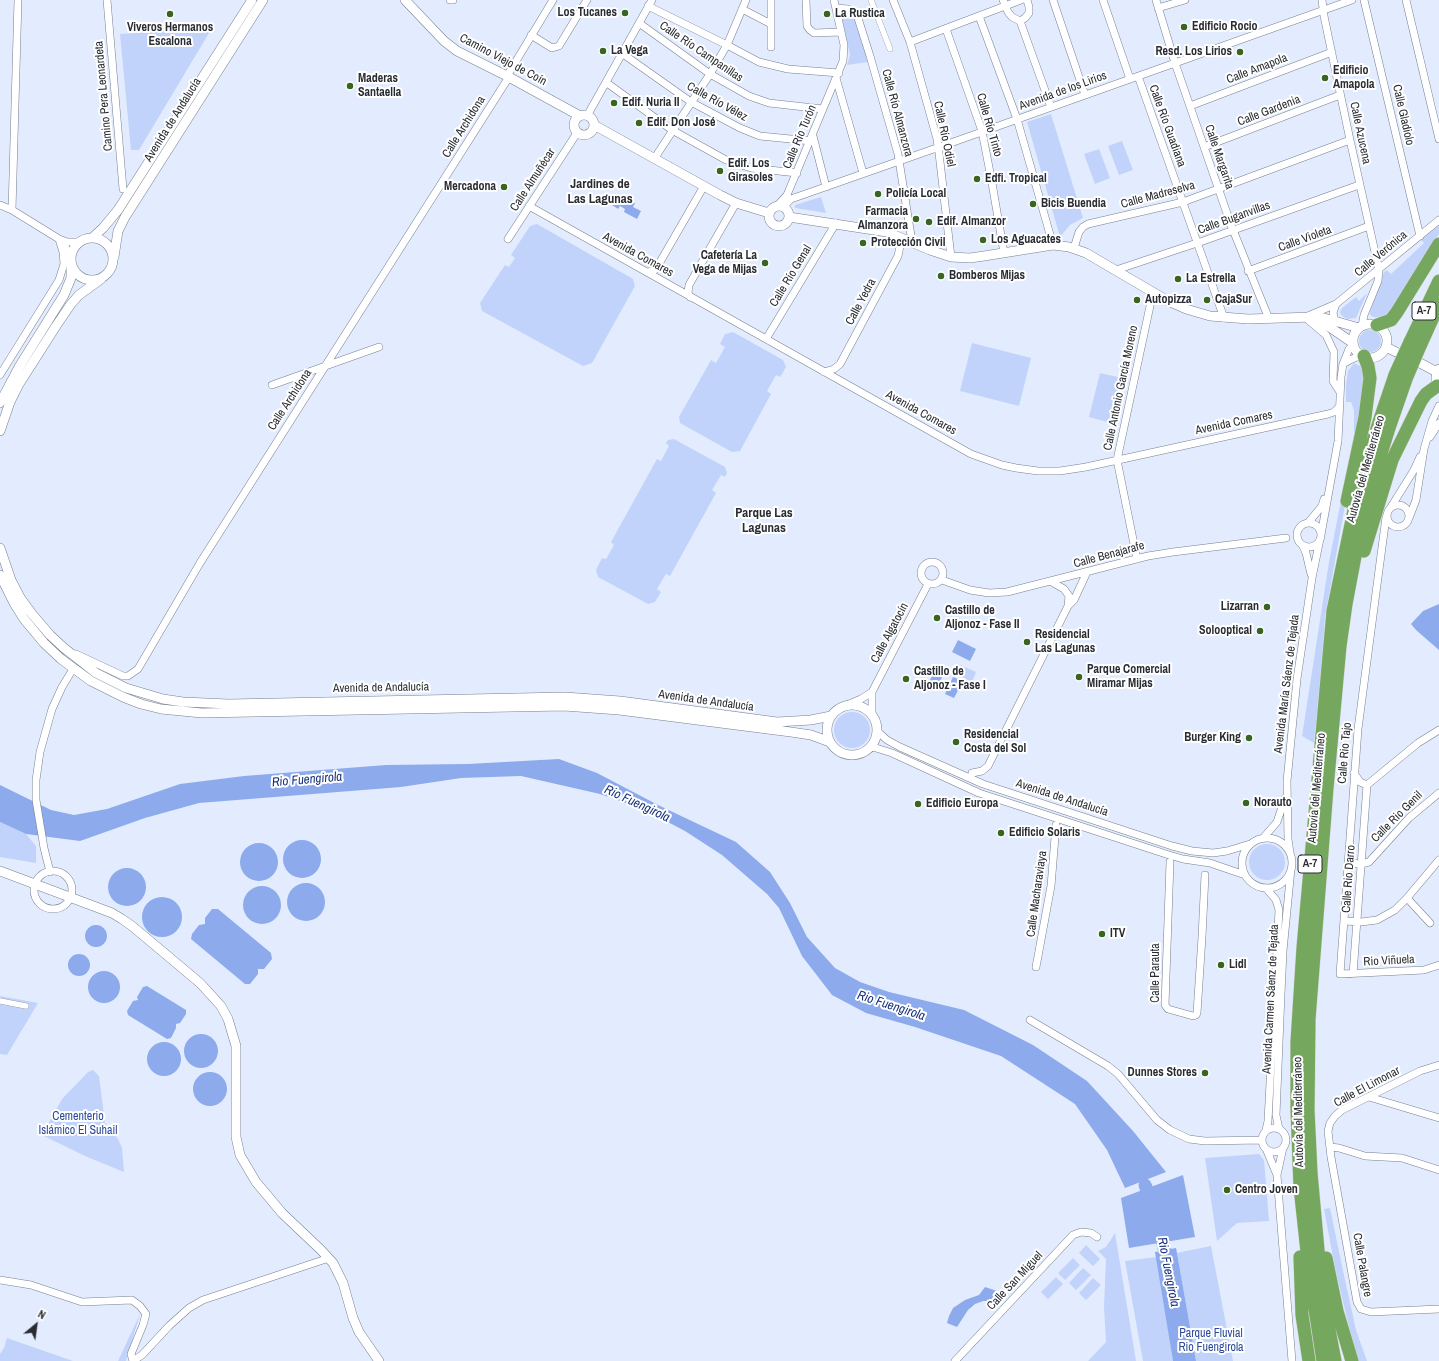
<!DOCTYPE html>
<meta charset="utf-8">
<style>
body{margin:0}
#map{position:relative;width:1439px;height:1361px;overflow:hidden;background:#e3ecfe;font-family:"Archivo Narrow",sans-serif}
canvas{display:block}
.north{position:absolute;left:16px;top:1305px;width:40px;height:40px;-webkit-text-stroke:3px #fff;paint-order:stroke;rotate:29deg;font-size:11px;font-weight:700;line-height:16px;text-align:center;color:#292c32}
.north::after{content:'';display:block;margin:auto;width:14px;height:18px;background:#292c32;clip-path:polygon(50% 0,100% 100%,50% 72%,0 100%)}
</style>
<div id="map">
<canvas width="1439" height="1361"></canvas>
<div class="north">N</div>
</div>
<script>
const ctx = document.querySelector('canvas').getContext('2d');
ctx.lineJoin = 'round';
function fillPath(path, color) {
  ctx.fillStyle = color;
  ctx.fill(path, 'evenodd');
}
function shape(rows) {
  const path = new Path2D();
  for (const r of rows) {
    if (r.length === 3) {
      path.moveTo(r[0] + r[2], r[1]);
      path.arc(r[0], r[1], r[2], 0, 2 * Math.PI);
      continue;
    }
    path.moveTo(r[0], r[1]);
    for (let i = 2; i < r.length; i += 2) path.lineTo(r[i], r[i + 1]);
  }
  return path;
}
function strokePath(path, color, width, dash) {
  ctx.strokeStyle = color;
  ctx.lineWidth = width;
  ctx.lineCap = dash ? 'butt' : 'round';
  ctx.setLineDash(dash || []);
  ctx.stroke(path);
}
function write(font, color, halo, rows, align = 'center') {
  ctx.font = font + ' "Archivo Narrow",sans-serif';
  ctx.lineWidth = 4;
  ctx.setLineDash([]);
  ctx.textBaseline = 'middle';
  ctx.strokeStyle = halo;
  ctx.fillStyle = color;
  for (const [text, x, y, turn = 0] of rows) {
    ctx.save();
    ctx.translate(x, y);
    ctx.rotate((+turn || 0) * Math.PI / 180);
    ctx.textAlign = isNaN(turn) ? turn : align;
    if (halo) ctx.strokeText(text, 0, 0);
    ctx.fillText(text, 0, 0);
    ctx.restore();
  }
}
const green = shape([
 [847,13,854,18,868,62,847,65,850,55,841,14],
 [212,28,139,150,131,150,120,34],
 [1051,114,1083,218,1070,225,1060,237,1027,122],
 [1122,141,1133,170,1119,175,1108,146],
 [1099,149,1110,178,1095,184,1084,154],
 [821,197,826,213,795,208,795,205],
 [537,224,633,279,635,286,592,363,583,366,482,311,480,303,505,265,509,267,515,258,511,255,530,226],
 [1439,226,1439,234,1420,262,1393,308,1387,316,1384,317,1373,317,1370,315,1370,312,1384,272,1387,270,1391,274,1424,243,1421,240],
 [1367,293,1356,318,1347,319,1341,315,1340,312,1342,308,1356,297,1359,301],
 [1370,341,11],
 [733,332,783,360,786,367,780,377,776,375,767,391,771,394,740,451,732,452,680,423,679,417,711,360,716,363,725,347,720,344,725,334],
 [972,343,1031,358,1019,406,960,391],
 [1354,363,1362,367,1365,378,1359,427,1325,617,1322,659,1314,743,1302,736,1329,562,1354,434,1354,410,1351,402,1346,402,1346,385,1348,371],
 [1100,373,1122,378,1111,423,1089,417],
 [674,439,725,467,727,473,725,477,721,475,712,490,716,493,670,576,666,574,657,589,661,592,655,602,648,604,598,577,596,570,602,558,606,559,614,545,611,542,657,459,661,461,669,446,666,443,668,440],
 [958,664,976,672,972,682,954,673],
 [852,730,18],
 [0,822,26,834,36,846,36,863,0,857],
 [1267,862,18],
 [0,996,38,1003,7,1055,0,1054],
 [93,1070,99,1076,105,1123,118,1139,122,1148,124,1172,85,1156,42,1135,62,1099,88,1072],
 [1259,1154,1264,1160,1269,1221,1237,1223,1217,1241,1205,1158],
 [1330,1208,1342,1266,1356,1330,1367,1361,1359,1361,1350,1331,1335,1268,1324,1209],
 [1115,1233,1136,1361,1088,1361,1106,1342,1104,1307,1106,1259,1098,1251,1106,1247],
 [1086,1245,1100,1259,1093,1266,1079,1253],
 [1211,1246,1233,1361,1196,1361,1177,1253],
 [1157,1257,1173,1361,1143,1361,1125,1261],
 [1073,1258,1080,1265,1065,1280,1058,1273],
 [1083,1268,1091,1275,1076,1290,1069,1283],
 [1056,1277,1063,1284,1048,1299,1041,1292],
 [1093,1278,1101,1285,1086,1300,1079,1293],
 [140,1314,126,1361,118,1361],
 [7,1338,73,1361,0,1361,0,1354,4,1348]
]);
const water = shape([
 [619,194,635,203,633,207,641,211,637,219,624,212,625,209,620,206,618,209,612,205],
 [1439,604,1439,650,1416,630,1411,624,1423,611],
 [958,640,976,649,970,661,952,652],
 [937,666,946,670,936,688,928,684],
 [953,677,963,681,954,698,945,694],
 [559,759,597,773,658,805,736,842,770,872,790,903,807,937,835,968,860,982,889,992,964,1010,1033,1045,1087,1081,1133,1131,1166,1172,1125,1188,1107,1150,1075,1104,1001,1056,915,1027,866,1013,832,995,802,956,779,908,767,894,722,855,685,831,643,809,600,794,521,776,461,778,401,787,199,803,145,818,80,841,26,834,0,822,0,785,51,810,74,815,107,809,180,784,244,776,386,765,468,764],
 [302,859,19],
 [259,862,19],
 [127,887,19],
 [306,902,19],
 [262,905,19],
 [162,917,20],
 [212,909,218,909,271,953,272,959,264,969,258,969,258,974,250,984,245,984,191,939,192,934,199,925,205,924,205,918],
 [96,936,11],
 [79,965,11],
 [104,987,16],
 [147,986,186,1010,186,1014,180,1023,176,1024,176,1028,171,1038,167,1039,128,1015,127,1011,133,1001,138,1000,137,997,143,987],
 [201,1051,17],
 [164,1059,17],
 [210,1089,17],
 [1183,1175,1195,1237,1129,1248,1121,1198],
 [1176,1248,1177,1253,1196,1361,1173,1361,1155,1252],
 [985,1287,997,1291,994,1301,983,1301,975,1304,968,1310,957,1327,947,1323,949,1316,953,1308,965,1300,979,1295]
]);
const river = shape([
 [1145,1185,1153,1205],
 [1159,1225,1168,1266]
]);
const pedestrian = shape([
 [871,0,890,49],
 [0,1001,26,1006]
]);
const minor = shape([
 [107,0,123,189],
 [450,0,453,0],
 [806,0,807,26,810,30,814,33,841,32],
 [893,0,910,42,937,139,939,153,951,257],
 [1003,0,1008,12,1012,17,1020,21,1025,18,1029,13,1029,7,1027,0],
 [1053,0,1085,95],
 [1103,0,1130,79],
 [1156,0,1175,63,1231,225,1269,319],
 [1322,0,1324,16,1350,140,1379,270,1378,281,1364,315,1362,326],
 [1364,0,1420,236],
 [1406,0,1439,139],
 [648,6,727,45,759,62,788,69,839,73],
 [836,8,848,9,857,15,870,56,898,154,912,242],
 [1158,8,1185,0],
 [742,9,771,24,771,0],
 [979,16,1017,119,1053,245],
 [1020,21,1051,107],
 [639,23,710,74,749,96,769,103,823,109],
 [771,24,771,47],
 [946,29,982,131,992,183,1004,253],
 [531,35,552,48,559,46,587,0],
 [910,42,1021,0],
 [623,54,691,102,740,128,760,136,811,141],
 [507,76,553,0],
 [1138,76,1224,318],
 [836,78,863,173],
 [607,83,672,130,726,160,751,168,797,173],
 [1190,106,1332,52],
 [587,116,652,0],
 [813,136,826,187],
 [1204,147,1340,95],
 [654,159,710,74,727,45,746,0],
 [0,205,12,210,59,239,67,242,79,242],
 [529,206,971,454,1002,465,1016,468,1038,471,1060,471,1086,467,1328,414,1334,412,1339,407],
 [777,206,787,195,843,61,844,45,834,0],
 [783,207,791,199,945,145,1352,0],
 [12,210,18,0],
 [508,239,577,133],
 [63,244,68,251,71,262],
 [1074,248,1079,232,1083,227,1088,224,1183,202,1350,140],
 [1116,270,1203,241,1359,185],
 [1248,271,1369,226],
 [647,272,653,271,656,269,704,186],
 [690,297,688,293,689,285,736,203],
 [1308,316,1336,304,1439,220],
 [1307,319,1326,335,1334,352,1333,381,1340,392],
 [1335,321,1333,313,1336,304],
 [766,339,836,223],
 [1343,364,1352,359,1362,355],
 [824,372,834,369,840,364,898,256,900,246,893,234],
 [0,375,59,280,64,264,63,252,59,239],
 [272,385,379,347],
 [1430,437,1439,423],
 [1398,516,11],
 [1391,507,1414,470,1420,457],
 [1386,517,1358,729,1340,974,1424,970,1439,965],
 [1409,518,1416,500,1424,449,1432,421,1439,406],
 [1309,535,12],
 [1308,523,1322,506,1324,499],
 [1321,535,1338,441,1341,377,1343,364,1349,349,1354,345],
 [1303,546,1306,553,1311,574],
 [1137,559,1117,460,1153,292],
 [932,573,11],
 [942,580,970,590,989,593,1007,592,1148,556,1173,552,1286,538],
 [1052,582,1064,589,1069,596,1068,606],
 [76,654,123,676,128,676,138,669,200,563,509,77],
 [872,692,928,584],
 [847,705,861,699,872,692,872,714],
 [877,731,887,740,900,747,983,784,1172,846,1192,851,1213,853,1227,851,1250,844],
 [870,747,876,748,892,753,979,793,1169,855,1183,859,1210,863,1245,875],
 [972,773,982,771,988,766,1068,606,1074,600,1087,572],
 [1354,773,1360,782,1367,785,1418,743,1439,730],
 [1264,837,1277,822,1285,798],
 [1267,863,25],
 [1290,853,1288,839,1287,781,1297,679,1312,578,1320,539],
 [1170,862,1165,1005,1168,1009,1193,1016,1196,1015,1197,1013,1202,937,1205,875],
 [1349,863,1361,864,1369,862,1409,818,1439,793],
 [53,890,19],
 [50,872,44,848,36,800,36,780,40,752,52,709,62,687,73,669],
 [1407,898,1430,923],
 [1345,921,1361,922,1377,920,1395,910,1407,898,1439,860],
 [1036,967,1051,886,1056,825],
 [1353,974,1367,785],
 [1030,1020,1108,1066,1118,1074,1157,1120,1170,1130,1189,1139,1205,1141,1261,1140],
 [1439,1065,1420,1071,1342,1110,1335,1116,1330,1123,1328,1131,1331,1157,1357,1302,1361,1309,1371,1312,1439,1309],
 [1369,1097,1439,1118],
 [1274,1140,12],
 [1279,1129,1276,1115,1281,994,1283,951,1291,869],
 [1266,1130,1268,1121,1279,910,1276,900,1266,888],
 [1330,1147,1339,1148,1365,1156,1402,1158,1439,1170],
 [1267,1151,1277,1175,1292,1361],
 [1277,1175,1283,1148],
 [0,1280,31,1285,82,1302,132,1300,140,1306,146,1314,143,1325,131,1354,133,1361,142,1355,169,1326,189,1308,203,1300,329,1258],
 [955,1361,1073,1235,1081,1232,1091,1233,1097,1237]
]);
const tertiary = shape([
 [405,0,444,41,457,51,507,76,580,116],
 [584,125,10],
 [594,125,720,195,736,203,769,213],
 [779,216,10],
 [789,217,887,232,930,250,951,257,970,258,984,256,1053,245,1069,247,1086,253,1168,301,1186,309,1210,316,1248,319,1315,317,1324,318,1359,328],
 [92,259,21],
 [92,238,103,228,118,210,252,0],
 [114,257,118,231,125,217,263,0],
 [1314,320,1331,328,1353,343],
 [1370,341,17],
 [1386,347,1396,352],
 [1420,363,1437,372],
 [1439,369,1436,377,1436,382,1439,388],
 [0,403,19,367,64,295,71,278,71,265],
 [0,431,10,402,19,384,56,326,71,304,79,295,101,279],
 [0,548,11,580,21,599,32,614,50,635,64,648,96,673,126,688,163,699,183,702,229,704,565,697,620,701,777,722,811,720,831,716],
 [0,575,14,603,24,619,44,643,61,659,91,681,123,697,141,704,161,709,202,713,564,706,619,710,791,732,811,735,830,742],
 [852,730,25],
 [0,871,112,913,122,919,132,926,200,983,221,1006,228,1019,236,1046,236,1137,240,1155,256,1182,282,1213,321,1250,333,1263,343,1283,353,1318,359,1332,379,1361]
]);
const motorway = shape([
 [1377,325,1391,320,1397,312,1439,244],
 [1410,342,1439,281],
 [1420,346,1439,304],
 [1347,501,1365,417,1370,378,1368,366,1364,356],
 [1364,551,1392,460,1421,401,1426,394,1437,386],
 [1300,1257,1302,1315,1309,1361],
 [1326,1258,1337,1311,1352,1361],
 [1323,1361,1309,1270,1300,1187,1297,1109,1297,1042,1303,948,1333,611,1358,491,1379,422,1395,375],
 [1335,1361,1326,1314,1319,1261,1311,1173,1308,1110,1309,1019,1327,788,1340,646,1346,604,1356,551,1370,488,1390,425,1406,379]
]);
const motorwayBridge = shape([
 [1395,375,1410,342],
 [1406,379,1420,346]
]);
const markers = [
 [625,13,4,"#396421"],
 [170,14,4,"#396421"],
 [827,14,4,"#396421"],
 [1184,27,4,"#396421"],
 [603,51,4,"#396421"],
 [1240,52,4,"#396421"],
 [1325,78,4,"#396421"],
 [350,86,4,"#396421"],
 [614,103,4,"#396421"],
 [639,123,4,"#396421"],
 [720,171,4,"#396421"],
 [977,179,4,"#396421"],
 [504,187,4,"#396421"],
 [878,194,4,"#396421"],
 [1033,204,4,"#396421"],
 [916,219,4,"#396421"],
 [929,222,4,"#396421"],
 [983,240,4,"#396421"],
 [863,243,4,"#396421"],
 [765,263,4,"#396421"],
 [941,276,4,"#396421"],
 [1178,279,4,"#396421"],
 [1137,300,4,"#396421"],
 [1207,300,4,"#396421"],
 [1267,607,4,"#396421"],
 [937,618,4,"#396421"],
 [1260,631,4,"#396421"],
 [1027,642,4,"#396421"],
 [1079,677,4,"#396421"],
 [906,679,4,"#396421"],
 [1249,738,4,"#396421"],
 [956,742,4,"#396421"],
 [1246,803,4,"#396421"],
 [918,804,4,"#396421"],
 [1001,833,4,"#396421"],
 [1102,934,4,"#396421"],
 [1221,965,4,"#396421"],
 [1205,1073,4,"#396421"],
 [1227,1190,4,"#396421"]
];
const shields = [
 [1424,311,24],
 [1310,864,24]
];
const shieldNames = [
 ["A-7",1424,311],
 ["A-7",1310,864]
];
const poiNames = [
 ["Los Tucanes",617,13,"right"],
 ["La Rustica",835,14],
 ["Edificio Rocio",1192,27],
 ["Viveros Hermanos",170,28,"center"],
 ["Escalona",170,42,"center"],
 ["La Vega",611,51],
 ["Resd. Los Lirios",1232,52,"right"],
 ["Edificio",1333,71],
 ["Amapola",1333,85],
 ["Maderas",358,79],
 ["Santaella",358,93],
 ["Edif. Nuria II",622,103],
 ["Edif. Don José",647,123],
 ["Edif. Los",728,164],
 ["Girasoles",728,178],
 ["Edfi. Tropical",985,179],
 ["Mercadona",496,187,"right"],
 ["Policía Local",886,194],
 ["Bicis Buendia",1041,204],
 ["Farmacia",908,212,"right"],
 ["Almanzora",908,226,"right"],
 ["Edif. Almanzor",937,222],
 ["Los Aguacates",991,240],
 ["Protección Civil",871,243],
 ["Cafetería La",757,256,"right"],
 ["Vega de Mijas",757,270,"right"],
 ["Bomberos Mijas",949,276],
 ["La Estrella",1186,279],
 ["Autopizza",1145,300],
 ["CajaSur",1215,300],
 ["Lizarran",1259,607,"right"],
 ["Castillo de",945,611],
 ["Aljonoz - Fase II",945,625],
 ["Solooptical",1252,631,"right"],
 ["Residencial",1035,635],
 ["Las Lagunas",1035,649],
 ["Parque Comercial",1087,670],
 ["Miramar Mijas",1087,684],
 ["Castillo de",914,672],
 ["Aljonoz - Fase I",914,686],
 ["Residencial",964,735],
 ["Costa del Sol",964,749],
 ["Burger King",1241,738,"right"],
 ["Norauto",1254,803],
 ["Edificio Europa",926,804],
 ["Edificio Solaris",1009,833],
 ["ITV",1110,934],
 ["Lidl",1229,965],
 ["Dunnes Stores",1197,1073,"right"],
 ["Centro Joven",1235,1190]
];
const streetNames = [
 ["Calle Río Campanillas",701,52,34],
 ["Camino Viejo de Coín",503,60,28],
 ["Calle Amapola",1257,69,-21],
 ["Avenida de los Lirios",1063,91,-20],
 ["Camino Pera Leonardeta",104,96,-95],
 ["Calle Río Vélez",717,102,29],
 ["Calle Gardenia",1269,111,-21],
 ["Calle Río Almanzora",897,113,75],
 ["Calle Gladiolo",1403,115,77],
 ["Avenida de Andalucía",173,120,-58],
 ["Calle Río Tinto",989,125,74],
 ["Calle Río Guadiana",1167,126,70],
 ["Calle Archidona",464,127,-58],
 ["Calle Azucena",1360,133,78],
 ["Calle Río Odiel",944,134,78],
 ["Calle Río Turón",800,137,-67],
 ["Calle Margarita",1219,157,71],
 ["Calle Almuñécar",533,180,-57],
 ["Calle Madreselva",1158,195,-15],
 ["Calle Buganvillas",1234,218,-20],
 ["Calle Violeta",1305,239,-20],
 ["Calle Verónica",1381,254,-40],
 ["Avenida Comares",638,255,29],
 ["Calle Río Genal",791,276,-59],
 ["Calle Yedra",861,302,-62],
 ["Calle Antonio García Moreno",1121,388,-78],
 ["Calle Archidona",290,400,-57],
 ["Avenida Comares",921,413,29],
 ["Avenida Comares",1234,423,-12],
 ["Autovía del Mediterráneo",1366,469,-74],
 ["Calle Benajarafe",1109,555,-15],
 ["Calle Algatocín",890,633,-62],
 ["Avenida María Sáenz de Tejada",1287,684,-83],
 ["Avenida de Andalucía",381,688,-1],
 ["Avenida de Andalucía",706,701,8],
 ["Calle Rio Tajo",1345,753,-85],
 ["Autovía del Mediterráneo",1317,788,-85],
 ["Avenida de Andalucía",1062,798,18],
 ["Calle Rio Genil",1397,817,-45],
 ["Calle Rio Darro",1349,879,-86],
 ["Calle Macharaviaya",1037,894,-82],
 ["Rio Viñuela",1389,961,-3],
 ["Calle Parauta",1156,973,-90],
 ["Avenida Carmen Sáenz de Tejada",1271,999,-87],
 ["Calle El Limonar",1367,1087,-28],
 ["Autovía del Mediterráneo",1299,1112,-91],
 ["Calle Palangre",1362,1265,80],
 ["Calle San Miguel",1015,1281,-47]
];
const parkNames = [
 ["Cementerio",78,1117],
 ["Islámico El Suhail",78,1131],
 ["Parque Fluvial",1211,1334],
 ["Rio Fuengirola",1211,1348]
];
const neighbourhoodNames = [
 ["Jardines de",600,185],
 ["Las Lagunas",600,200],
 ["Parque Las",764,514],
 ["Lagunas",764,529]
];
const waterNames = [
 ["Rio Fuengirola",307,780,-5],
 ["Rio Fuengirola",637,804,25],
 ["Rio Fuengirola",891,1006,18],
 ["Rio Fuengirola",1168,1272,79]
];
fillPath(green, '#c1d3fb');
fillPath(water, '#8caaec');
strokePath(river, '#8caaec', 13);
strokePath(pedestrian, '#777f8f', 6);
strokePath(minor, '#777f8f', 8);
strokePath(tertiary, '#777f8f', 10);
strokePath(motorway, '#d4d5d6', 14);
strokePath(pedestrian, '#fff', 5.5);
strokePath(minor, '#fff', 7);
strokePath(tertiary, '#fff', 9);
strokePath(motorway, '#76a75e', 13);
strokePath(motorwayBridge, '#d4d5d6', 14, []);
strokePath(motorwayBridge, '#76a75e', 13);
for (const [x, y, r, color] of markers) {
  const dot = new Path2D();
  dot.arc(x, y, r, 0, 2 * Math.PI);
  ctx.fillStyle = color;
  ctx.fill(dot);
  strokePath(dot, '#fff', 1.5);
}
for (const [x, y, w] of shields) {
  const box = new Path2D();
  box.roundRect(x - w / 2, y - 9, w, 18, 3);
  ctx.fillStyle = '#fff';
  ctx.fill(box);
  strokePath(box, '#292c32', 1);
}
write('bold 11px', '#292c32', null, shieldNames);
write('bold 12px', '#292c32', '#fff', poiNames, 'left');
write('12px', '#292c32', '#fff', streetNames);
write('12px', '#2c4997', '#fff', parkNames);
write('bold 13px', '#292c32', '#fff', neighbourhoodNames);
write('italic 13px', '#17317c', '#fff', waterNames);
</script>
